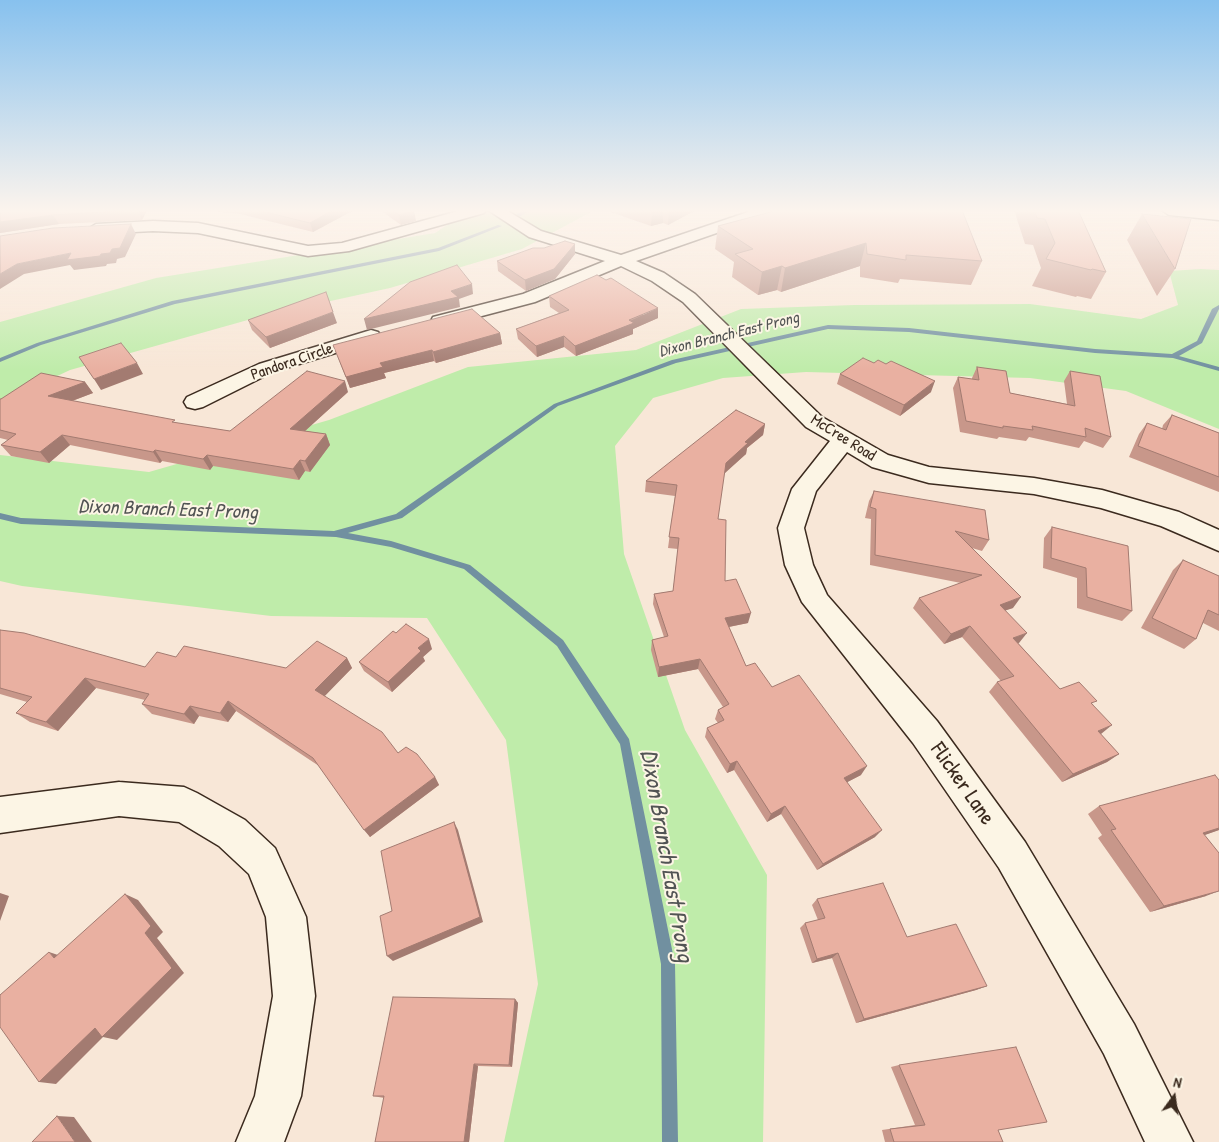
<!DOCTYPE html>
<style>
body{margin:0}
#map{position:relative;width:1219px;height:1142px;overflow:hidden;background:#f8e7d7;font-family:"Patrick Hand",sans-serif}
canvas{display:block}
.north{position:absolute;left:1149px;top:1072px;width:50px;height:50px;-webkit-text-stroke:4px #fcf5e5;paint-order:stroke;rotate:14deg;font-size:14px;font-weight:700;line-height:20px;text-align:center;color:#3b2a1e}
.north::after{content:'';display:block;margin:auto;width:18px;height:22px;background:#3b2a1e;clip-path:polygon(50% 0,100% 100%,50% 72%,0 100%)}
</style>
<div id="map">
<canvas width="1219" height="1142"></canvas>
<div class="north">N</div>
</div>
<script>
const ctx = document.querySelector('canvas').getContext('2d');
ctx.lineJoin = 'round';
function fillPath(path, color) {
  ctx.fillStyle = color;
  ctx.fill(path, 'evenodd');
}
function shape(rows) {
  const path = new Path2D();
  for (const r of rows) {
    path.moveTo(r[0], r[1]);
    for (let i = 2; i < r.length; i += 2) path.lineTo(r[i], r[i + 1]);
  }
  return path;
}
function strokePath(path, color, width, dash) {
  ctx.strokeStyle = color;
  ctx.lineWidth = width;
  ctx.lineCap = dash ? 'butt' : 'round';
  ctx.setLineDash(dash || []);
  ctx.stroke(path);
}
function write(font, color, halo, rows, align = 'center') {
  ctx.font = font + ' "Patrick Hand",sans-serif';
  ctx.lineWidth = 4;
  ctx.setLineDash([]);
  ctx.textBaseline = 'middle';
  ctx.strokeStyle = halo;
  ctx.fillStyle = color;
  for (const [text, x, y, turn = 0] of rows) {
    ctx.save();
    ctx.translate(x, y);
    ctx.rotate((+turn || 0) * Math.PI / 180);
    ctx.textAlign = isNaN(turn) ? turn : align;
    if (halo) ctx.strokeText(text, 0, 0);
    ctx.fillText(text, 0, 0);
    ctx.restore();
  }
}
const green = shape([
 [470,210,595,210,522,249,390,288,262,316,70,370,0,403,0,322,156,278,435,233],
 [1201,269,1219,270,1219,429,1126,391,1030,378,806,372,723,378,653,398,615,446,624,554,685,730,767,875,763,1142,504,1142,538,984,506,740,427,618,271,616,22,586,0,581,0,455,149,472,329,420,468,367,636,350,741,309,854,305,1030,304,1141,319,1178,305,1169,271]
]);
const stream = shape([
 [524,210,530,210,521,216,517,216,517,214,524,210],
 [498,225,502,226,439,251,175,304,41,345,0,362,0,358,37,343,172,301,438,248,498,225],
 [1219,305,1219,309,1202,343,1179,356,1219,367,1219,371,1173,358,1095,353,909,332,828,329,676,363,558,406,402,518,348,533,391,541,470,565,563,640,629,739,675,964,678,1142,662,1142,661,964,620,744,557,646,464,569,391,547,336,537,21,524,0,519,0,513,21,518,334,531,396,514,554,404,672,360,828,325,909,328,1095,349,1172,354,1197,341,1212,309,1219,305]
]);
const minor = shape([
 [462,210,486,210,484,213,349,251,308,256,198,233,153,231,96,234,88,229,96,224,153,221,198,223,308,246,342,243,462,210],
 [488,210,506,210,541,231,621,255,754,210,776,210,774,213,636,261,664,273,695,294,822,417,888,455,929,467,1034,478,1102,490,1179,512,1219,530,1219,551,1161,526,1101,508,1034,494,929,483,872,467,847,452,816,491,804,528,813,565,827,595,937,721,1025,842,1134,1024,1193,1142,1145,1142,1104,1054,999,868,913,743,802,602,785,565,778,528,792,489,830,441,806,427,683,302,652,281,621,266,535,302,440,327,433,325,431,321,433,317,523,294,605,261,529,237,488,210],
 [1162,210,1219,210,1219,220,1169,215,1162,210],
 [371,330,378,332,381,336,378,340,273,372,203,407,195,409,187,407,184,402,187,397,259,364,371,330],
 [119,782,184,787,197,793,245,820,275,848,306,917,315,996,301,1096,284,1142,236,1142,255,1096,273,996,266,917,249,874,219,846,179,822,119,816,0,833,0,797,119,782]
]);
const wall = shape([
 [0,210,147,210,142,220,59,224,0,233],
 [205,210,354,210,313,232,240,214],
 [380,210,413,210,416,221,401,225],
 [610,210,696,210,668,225,663,223,651,226,610,212],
 [778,210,982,261,971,285,900,279,898,283,860,277,860,266,781,292,777,290,758,295,732,277,734,262,715,249,718,226],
 [1014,210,1078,210,1106,272,1091,299,1077,296,1076,297,1032,286,1041,268,1033,245,1025,244],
 [1142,214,1175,269,1157,296,1127,240],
 [575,254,555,279,526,291,498,271,497,261],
 [549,296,658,318,633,329,633,334,576,356,564,347,537,357,518,339,516,329,559,313,550,307],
 [248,320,337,323,270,348,252,330],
 [500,333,502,344,436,363,434,361,384,373,386,378,350,388,333,345],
 [874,363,931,392,900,416,837,384,840,374],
 [977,367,1010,393,1067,404,1064,381,1070,371,1111,437,1103,448,1084,441,1079,448,1029,437,1026,441,999,437,997,439,960,432,953,388,958,377,972,379,972,378],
 [85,382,93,393,72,401,177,423,230,431,348,392,305,431,326,434,330,445,310,472,305,471,299,480,213,466,210,470,162,461,160,463,70,445,49,463,11,456,1,445,8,440,0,438,0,399],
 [1172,415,1219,433,1219,492,1129,457,1139,434,1147,423,1162,429,1163,425],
 [765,424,763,435,747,448,746,454,724,473,718,519,725,581,748,623,729,627,746,666,772,687,861,775,847,782,875,837,817,870,781,814,767,822,734,770,727,773,705,737,707,728,718,723,715,719,718,710,723,707,698,669,658,677,651,650,652,640,664,637,653,604,654,594,673,591,678,549,668,548,675,496,645,492,646,481],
 [874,491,989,540,982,551,972,548,1013,608,1005,610,1019,643,1018,643,1060,689,1093,704,1100,734,1119,754,1107,762,1062,782,989,692,997,682,1001,681,962,637,944,644,913,608,919,598,961,583,870,565,871,519,865,518,869,501],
 [1052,527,1132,611,1122,621,1077,608,1077,578,1043,568,1044,538],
 [1183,560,1219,576,1219,631,1203,623,1196,639,1184,649,1141,628,1173,570],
 [0,630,145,667,176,657,286,668,347,658,352,668,324,696,398,753,435,777,439,785,370,837,319,766,236,711,228,722,199,716,194,724,152,714,142,704,145,700,96,688,58,731,30,722,16,713,27,702,0,694],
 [396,633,432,649,423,657,425,661,392,692,364,671,359,662],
 [1219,780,1219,830,1204,835,1206,896,1150,912,1098,838,1102,835,1088,814,1099,806],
 [817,899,907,937,987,986,976,990,856,1023,832,958,812,963,800,928,805,923,818,920,812,905],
 [515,999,518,1003,512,1067,478,1066,469,1142,375,1142,384,1098,373,1096],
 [899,1065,998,1130,1003,1142,885,1142,882,1130,915,1125,891,1067]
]);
const shadedWall = shape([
 [137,210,147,210,142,220],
 [333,210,354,210,313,232,310,223],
 [652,210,663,210,663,223,651,226],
 [669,210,696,210,668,225],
 [414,211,416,221,401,225,399,215],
 [53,215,59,224,0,233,0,222],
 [131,224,136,234,125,257,117,259,116,263,107,264,106,266,74,270,70,265,24,274,0,289,0,274,17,264,71,253,101,254,112,249],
 [866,243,860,266,781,292,785,268],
 [575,244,575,254,555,279,526,291,525,280],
 [782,266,777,290,758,295,762,272],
 [472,284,473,294,459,299,460,307,367,330,364,319],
 [658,308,658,318,633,329,633,334,576,356,575,346],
 [333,312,337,323,270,348,266,337],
 [500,333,502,344,436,363,433,352],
 [564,336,564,347,537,357,536,346],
 [432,350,434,361,384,373,386,378,350,388,346,377,380,363],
 [137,363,143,374,101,390,94,379],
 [345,381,348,392,295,440,290,429],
 [935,381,931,392,900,416,904,405],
 [85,382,93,393,56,407,48,396],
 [765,424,763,435,747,448,746,454,724,474,726,463,745,442],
 [326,434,330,445,310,472,305,461],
 [62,435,70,445,49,463,40,452],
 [155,450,162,461,160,463,153,452],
 [207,455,213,466,210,470,203,459],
 [300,460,305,471,299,480,293,469],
 [1021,597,1013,608,992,615,1000,605],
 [751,613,748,623,723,628,725,618],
 [970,626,962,637,944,644,951,634],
 [1027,633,1019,643,1005,648,1013,638],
 [429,639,432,649,423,657,425,661,392,692,388,682,418,648],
 [347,658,352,668,321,700,315,690],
 [700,659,698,669,658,677,659,667],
 [85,678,96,688,58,731,46,722],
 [228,701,236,711,228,722,220,713],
 [190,706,199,716,194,724,184,714],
 [1112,725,1101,734,1087,740,1098,731],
 [1119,754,1107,762,1062,782,1073,774],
 [737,761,734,770,727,773,730,764],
 [867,766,861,775,838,787,844,778],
 [435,777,439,785,370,837,364,830],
 [785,806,781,814,767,822,771,814],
 [454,822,458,830,483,922,393,961,387,956],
 [1219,828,1219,830,1188,841,1203,833],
 [882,830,875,837,817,870,823,864],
 [1219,891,1206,896,1150,912,1164,906],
 [0,893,9,896,0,921],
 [125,894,138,900,163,932,157,938,184,973,117,1040,103,1037,56,1084,39,1082,145,933],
 [49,952,64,957,54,958],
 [838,953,832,958,812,963,817,959],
 [987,986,976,990,856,1023,864,1019],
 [515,999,518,1003,512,1067,509,1065],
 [474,1064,478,1066,469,1142,464,1142],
 [57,1116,74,1117,92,1142,75,1142]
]);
const building = shape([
 [0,210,137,210,53,215,0,222,0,210],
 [257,210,333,210,310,223,257,210],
 [391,210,413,210,414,211,399,215,391,210],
 [778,210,962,210,982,261,906,255,906,260,867,254,866,243,785,268,782,266,762,272,735,254,753,249,718,226,778,210],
 [1034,210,1078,210,1106,272,1092,269,1091,270,1046,259,1055,243,1045,219,1037,218,1034,210],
 [1142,214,1191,219,1175,269,1142,214],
 [131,224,120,248,112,249,110,253,101,254,100,256,67,260,71,253,17,264,0,274,0,236,53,228,131,224],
 [565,241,575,244,554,269,525,280,497,261,533,248,544,248,565,241],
 [457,265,472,284,451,291,458,297,364,319,410,282,457,265],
 [597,275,606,280,611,278,658,308,629,320,634,323,575,346,564,336,536,346,516,329,569,310,549,296,597,275],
 [326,292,333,312,266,337,248,320,326,292],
 [472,309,500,333,433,352,432,350,380,363,383,367,346,377,333,345,472,309],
 [121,343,137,363,94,379,79,357,121,343],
 [863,358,874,363,878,360,886,364,891,361,935,381,904,405,840,374,863,358],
 [977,367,1006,371,1010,393,1075,406,1070,371,1100,376,1111,437,1085,428,1086,437,1032,426,1033,430,1003,426,1003,428,966,421,958,377,979,380,977,367],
 [307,371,345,381,290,429,326,434,305,461,300,460,293,469,207,455,203,459,155,450,153,452,62,435,40,452,1,445,16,434,0,430,0,399,1,399,41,373,85,382,48,396,175,420,172,422,230,431,307,371],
 [736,410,765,424,745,442,748,443,726,463,718,519,726,520,725,581,736,579,751,613,725,618,746,666,755,663,772,687,799,675,867,766,844,778,882,830,823,864,785,806,771,814,737,761,730,764,707,728,724,720,718,710,729,704,700,659,659,667,652,640,668,636,654,594,673,591,679,538,669,537,677,485,646,481,736,410],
 [1172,415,1219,433,1219,477,1138,446,1147,423,1166,430,1172,415],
 [874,491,985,510,989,540,955,531,1021,597,1000,605,1027,633,1013,638,1060,689,1079,682,1097,701,1091,703,1112,725,1098,731,1119,754,1073,774,997,682,1014,676,970,626,951,634,919,598,982,575,875,555,876,509,870,507,874,491],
 [1052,527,1128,546,1132,611,1087,597,1086,568,1051,558,1052,527],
 [1183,560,1219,576,1219,615,1208,610,1196,639,1152,618,1183,560],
 [406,624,429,639,418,648,421,651,388,682,359,662,393,631,396,633,406,624],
 [0,630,24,633,145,667,157,652,176,657,184,646,286,668,317,641,347,658,315,690,382,732,398,753,406,747,417,754,435,777,364,830,313,758,228,701,220,713,190,706,184,714,142,704,149,694,85,678,46,722,16,713,32,697,0,688,0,630],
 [1215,775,1219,780,1219,828,1203,833,1219,853,1219,891,1164,906,1111,830,1116,829,1099,806,1215,775],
 [454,822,480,917,387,956,380,916,392,911,381,851,454,822],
 [883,883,907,937,956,924,987,986,864,1019,838,953,817,959,805,923,825,918,817,899,883,883],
 [125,894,151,926,145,933,172,968,102,1037,95,1028,39,1082,0,1027,0,995,49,952,54,958,125,894],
 [393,997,515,999,509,1065,474,1064,464,1142,375,1142,384,1096,373,1096,393,997],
 [1016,1047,1047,1122,998,1130,1003,1142,894,1142,890,1129,925,1125,899,1065,1016,1047],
 [57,1116,75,1142,32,1142,57,1116]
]);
const farWaternames = [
 ["Dixon Branch East Prong",729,335,-14]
];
const farStreetnames = [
 ["Pandora Circle",292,362,-19],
 ["McCree Road",843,438,32]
];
const waterNames = [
 ["Dixon Branch East Prong",168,510,2]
];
const nearStreetnames = [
 ["Flicker Lane",962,784,55]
];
const nearWaternames = [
 ["Dixon Branch East Prong",666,856,80]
];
fillPath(green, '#bfecaa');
fillPath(stream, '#7190a0');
strokePath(minor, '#3b2a1e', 3);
fillPath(minor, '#fcf5e5');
fillPath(wall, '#c8978a');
fillPath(shadedWall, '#a37b71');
fillPath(building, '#e9b0a1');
strokePath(building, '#a37b71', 1);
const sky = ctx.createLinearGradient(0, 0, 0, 370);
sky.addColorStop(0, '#87c1ee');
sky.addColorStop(0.57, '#fcf4ed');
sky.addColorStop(1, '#fcf4ed00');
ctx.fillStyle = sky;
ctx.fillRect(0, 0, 1219, 370);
write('italic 16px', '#525454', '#fcf5e5', farWaternames);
write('16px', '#3b2a1e', '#fcf5e5', farStreetnames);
write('italic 20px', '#525454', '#fcf5e5', waterNames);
write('22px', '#3b2a1e', '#fcf5e5', nearStreetnames);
write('italic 24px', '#525454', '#fcf5e5', nearWaternames);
</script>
